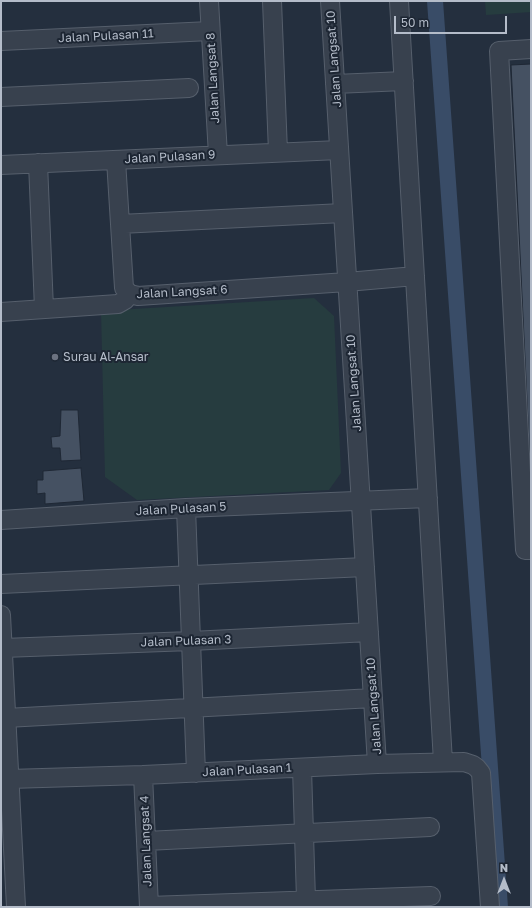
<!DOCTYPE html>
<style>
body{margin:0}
#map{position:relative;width:532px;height:908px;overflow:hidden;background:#242f3e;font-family:"Golos Text",sans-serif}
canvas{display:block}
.frame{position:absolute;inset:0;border:2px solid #b4bcc9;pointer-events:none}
.north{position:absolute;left:484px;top:860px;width:40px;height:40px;-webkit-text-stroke:3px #1d2633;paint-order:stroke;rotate:0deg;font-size:11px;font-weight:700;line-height:16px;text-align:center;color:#b4bcc9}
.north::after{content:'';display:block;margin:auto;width:14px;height:18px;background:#b4bcc9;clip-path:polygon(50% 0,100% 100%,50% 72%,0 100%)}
.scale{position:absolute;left:394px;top:16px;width:113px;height:18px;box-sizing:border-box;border:2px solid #b4bcc9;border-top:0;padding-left:5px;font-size:12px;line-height:14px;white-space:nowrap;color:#b4bcc9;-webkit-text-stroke:3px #1d2633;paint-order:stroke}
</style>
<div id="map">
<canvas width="532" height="908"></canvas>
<div class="frame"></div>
<div class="north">N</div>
<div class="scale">50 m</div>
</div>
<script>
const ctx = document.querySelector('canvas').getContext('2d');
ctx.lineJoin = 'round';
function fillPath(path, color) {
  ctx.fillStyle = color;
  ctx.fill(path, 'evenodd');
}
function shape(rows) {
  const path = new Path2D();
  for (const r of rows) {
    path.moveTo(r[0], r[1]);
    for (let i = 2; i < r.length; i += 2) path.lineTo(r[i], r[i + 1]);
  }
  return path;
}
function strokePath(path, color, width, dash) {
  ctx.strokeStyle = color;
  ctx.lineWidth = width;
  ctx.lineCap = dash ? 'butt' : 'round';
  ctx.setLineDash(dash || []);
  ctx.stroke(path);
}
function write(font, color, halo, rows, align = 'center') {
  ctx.font = font + ' "Golos Text",sans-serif';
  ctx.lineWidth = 4;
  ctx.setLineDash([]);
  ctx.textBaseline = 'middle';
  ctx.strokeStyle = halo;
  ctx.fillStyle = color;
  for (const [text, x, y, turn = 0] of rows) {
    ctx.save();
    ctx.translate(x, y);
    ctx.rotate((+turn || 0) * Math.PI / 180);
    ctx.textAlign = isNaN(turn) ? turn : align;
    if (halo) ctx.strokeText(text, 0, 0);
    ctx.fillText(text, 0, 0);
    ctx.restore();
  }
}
const green = shape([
 [485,1,531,1,531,12,486,15],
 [314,298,334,316,341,473,329,490,137,500,105,477,101,311]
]);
const canal = shape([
 [435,1,500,907]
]);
const building = shape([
 [531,64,531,463,530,463,511,65,531,64],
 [61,410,78,410,81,460,61,461,60,448,52,448,51,437,60,436,61,410],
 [81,468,84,501,45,504,45,493,37,494,37,480,43,480,43,471,81,468]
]);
const minor = shape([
 [209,1,218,155],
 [272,1,278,152],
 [330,1,377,764],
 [399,1,443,762],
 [1,41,210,31],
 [531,49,499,51,525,550,531,550],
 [335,84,404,81],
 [1,97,189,88],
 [116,160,124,288,130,294,138,296,347,282,415,276],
 [38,163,44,309],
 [1,165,339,150],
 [120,224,343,213],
 [1,312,118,304,125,300,130,294],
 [186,508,196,773],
 [1,520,186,508,428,498],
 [1,584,365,567],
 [1,615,16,907],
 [3,648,191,641,369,632],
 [6,718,373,698],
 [302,768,306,900],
 [143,775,149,907],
 [9,779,143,775,377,764,464,762,473,765,477,768,481,773,490,907],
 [146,841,430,827],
 [149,906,431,896]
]);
const markers = [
 [55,357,4,"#6b7280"]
];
const streetNames = [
 ["Jalan Pulasan 11",106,36,-3],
 ["Jalan Langsat 10",334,59,-94],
 ["Jalan Langsat 8",213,78,-93],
 ["Jalan Pulasan 9",170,157,-3],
 ["Jalan Langsat 6",182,292,-3],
 ["Jalan Langsat 10",354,383,-94],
 ["Jalan Pulasan 5",181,509,-3],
 ["Jalan Pulasan 3",186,641,-2],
 ["Jalan Langsat 10",374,706,-94],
 ["Jalan Pulasan 1",247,770,-3],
 ["Jalan Langsat 4",146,841,-92]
];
const poiNames = [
 ["Surau Al-Ansar",63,357]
];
fillPath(green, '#263c3f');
strokePath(canal, '#394c67', 16);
fillPath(building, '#455162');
strokePath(building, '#1f2835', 1);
strokePath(minor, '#565f6c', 20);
strokePath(minor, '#38414e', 18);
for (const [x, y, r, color] of markers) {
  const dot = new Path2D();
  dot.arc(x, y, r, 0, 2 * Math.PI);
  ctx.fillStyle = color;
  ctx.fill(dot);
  strokePath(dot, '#1d2633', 1.5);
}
write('12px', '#b4bcc9', '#1d2633', streetNames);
write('12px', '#b4bcc9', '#1d2633', poiNames, 'left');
</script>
